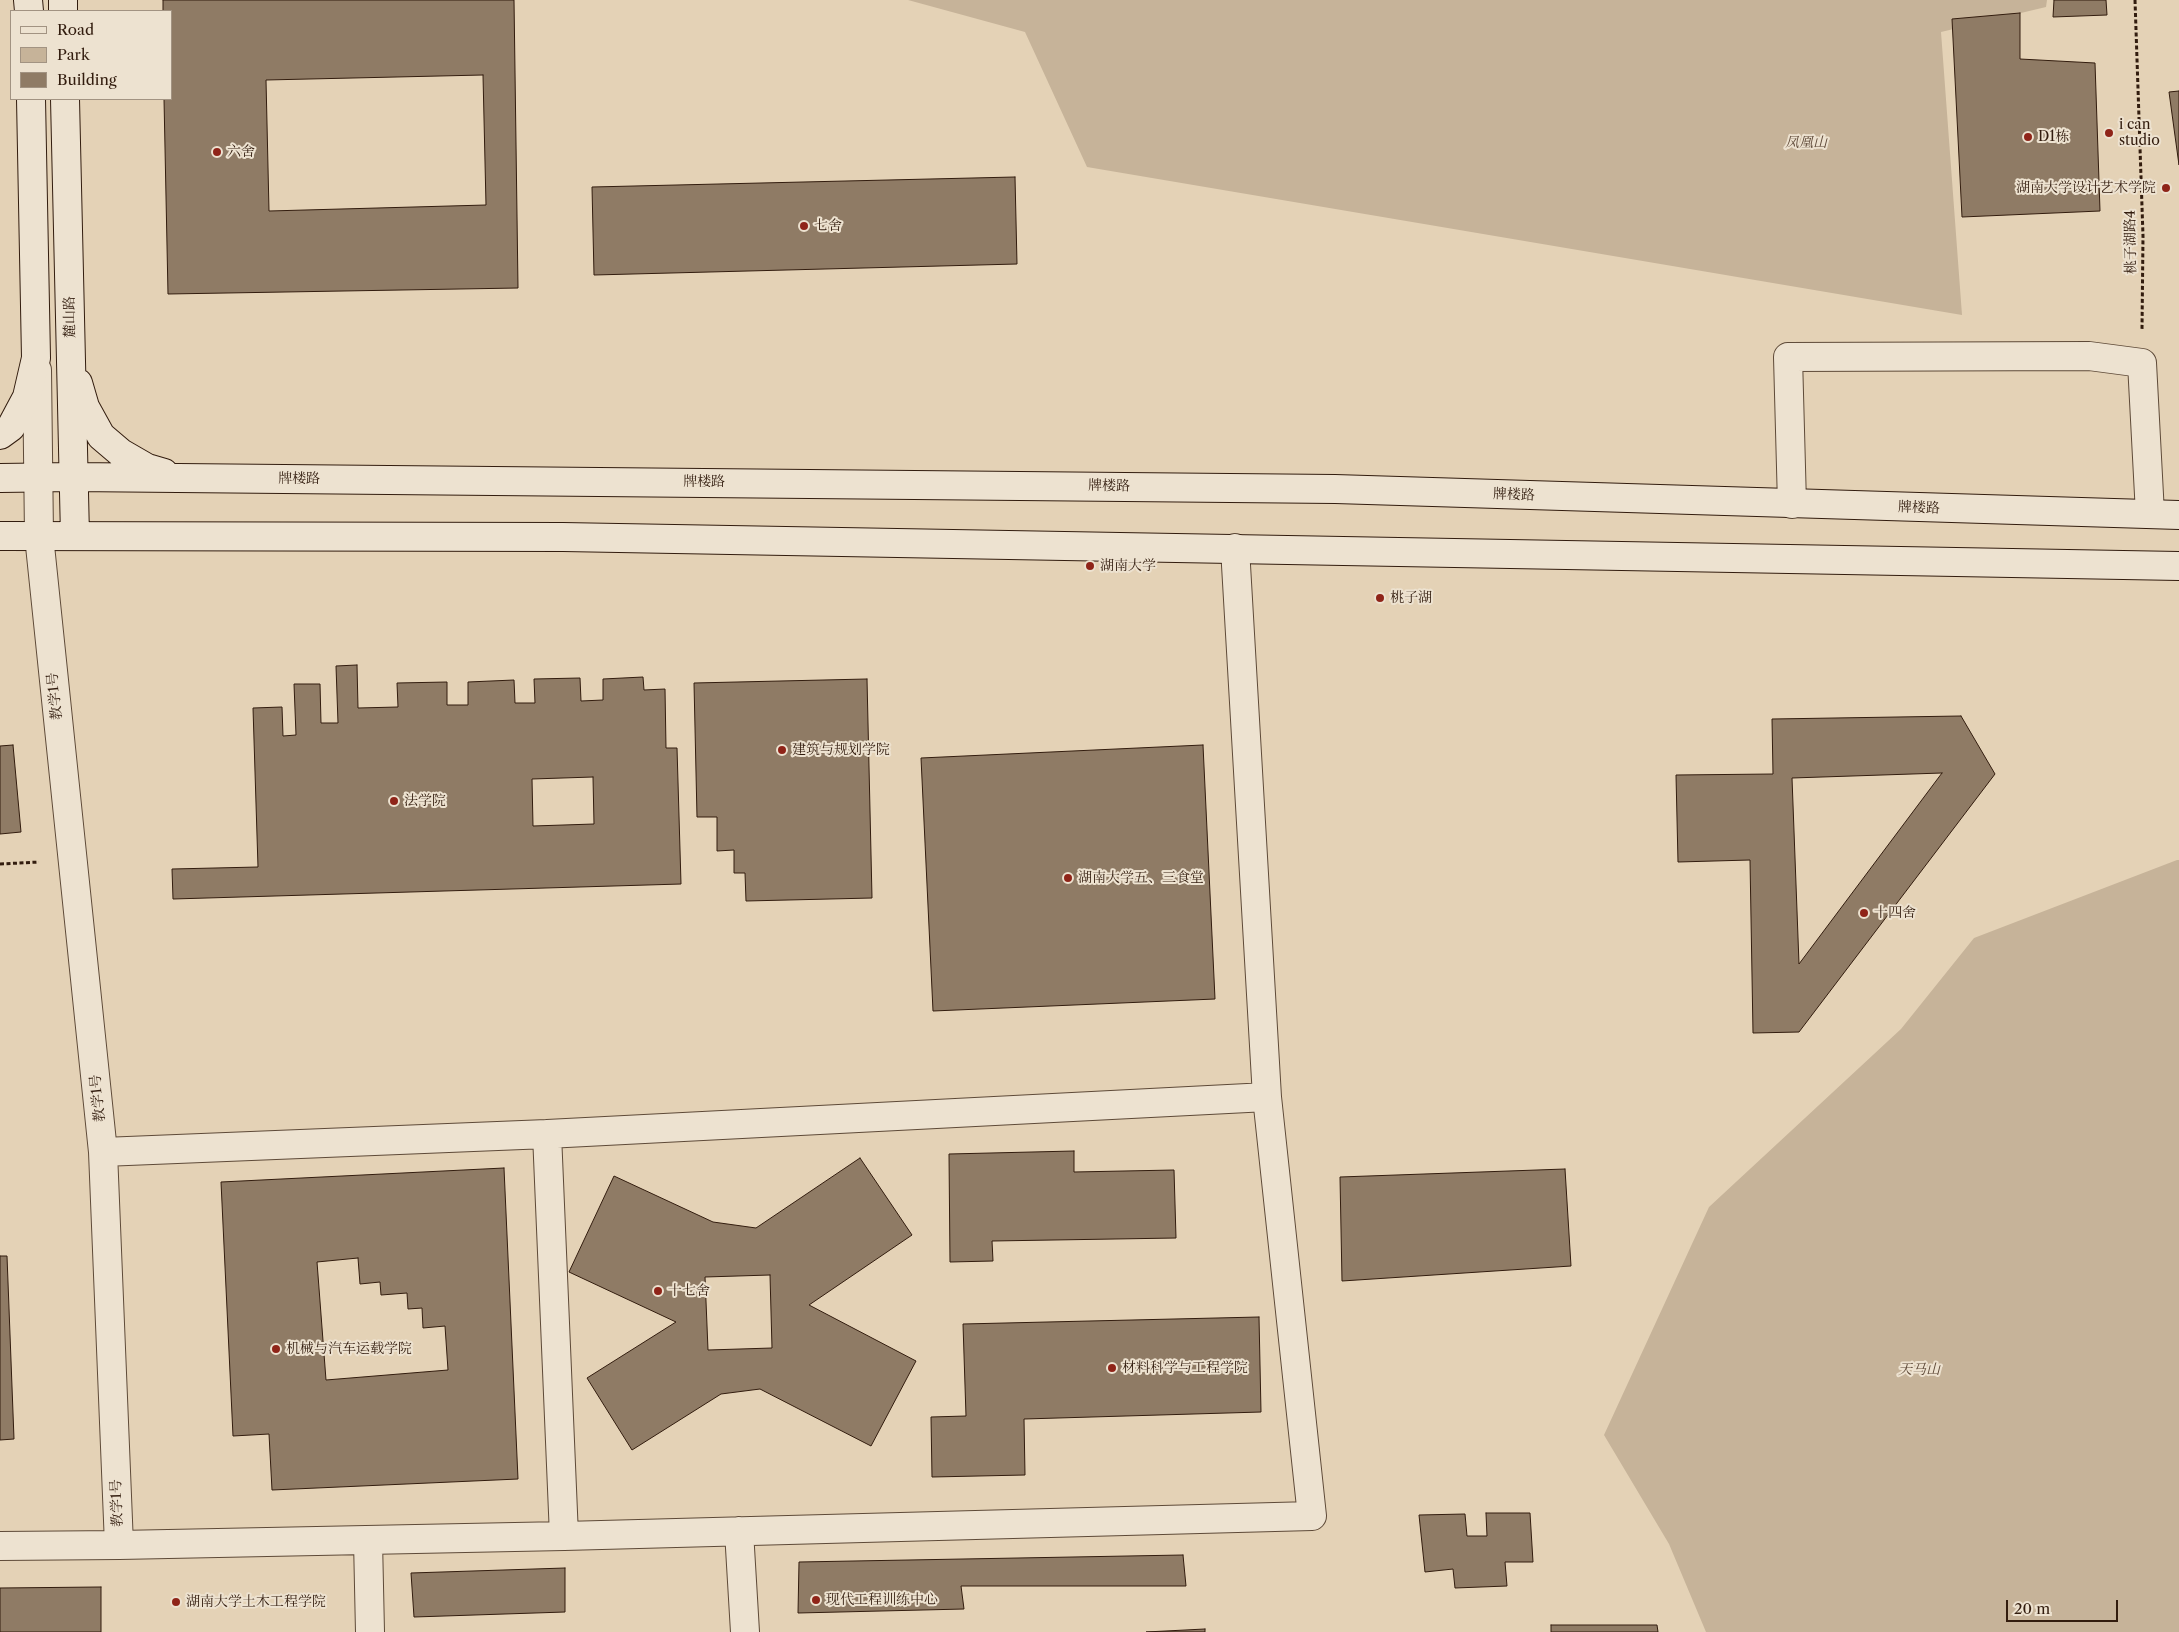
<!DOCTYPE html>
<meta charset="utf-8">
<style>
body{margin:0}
#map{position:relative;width:2179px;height:1632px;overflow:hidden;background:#e4d2b6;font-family:"Libre Caslon Text",serif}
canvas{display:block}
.legend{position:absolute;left:10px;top:10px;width:162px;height:90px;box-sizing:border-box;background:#ede2d0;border:1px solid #a29382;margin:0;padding:6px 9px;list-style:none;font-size:15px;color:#321c0e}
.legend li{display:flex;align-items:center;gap:10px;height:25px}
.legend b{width:25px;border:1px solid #a29382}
.scale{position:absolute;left:2006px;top:1600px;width:112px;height:22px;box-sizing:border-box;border:2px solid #321c0e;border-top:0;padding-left:6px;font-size:15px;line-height:18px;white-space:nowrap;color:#321c0e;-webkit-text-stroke:4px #ede2d0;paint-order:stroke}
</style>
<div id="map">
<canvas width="2179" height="1632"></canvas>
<ul class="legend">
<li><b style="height:6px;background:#ede2d0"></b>Road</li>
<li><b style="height:14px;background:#c6b399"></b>Park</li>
<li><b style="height:14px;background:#8f7b65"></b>Building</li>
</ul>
<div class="scale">20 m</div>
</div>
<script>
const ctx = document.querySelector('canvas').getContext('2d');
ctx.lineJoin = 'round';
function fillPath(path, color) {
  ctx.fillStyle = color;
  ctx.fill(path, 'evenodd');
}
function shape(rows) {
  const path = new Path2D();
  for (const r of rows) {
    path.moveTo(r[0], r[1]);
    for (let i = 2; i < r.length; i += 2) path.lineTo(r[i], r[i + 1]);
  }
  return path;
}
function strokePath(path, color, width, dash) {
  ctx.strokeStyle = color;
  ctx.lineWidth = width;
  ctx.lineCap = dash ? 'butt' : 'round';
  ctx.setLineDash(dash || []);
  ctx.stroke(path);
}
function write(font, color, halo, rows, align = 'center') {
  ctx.font = font + ' "Libre Caslon Text","Noto Serif SC",serif';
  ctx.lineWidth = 4;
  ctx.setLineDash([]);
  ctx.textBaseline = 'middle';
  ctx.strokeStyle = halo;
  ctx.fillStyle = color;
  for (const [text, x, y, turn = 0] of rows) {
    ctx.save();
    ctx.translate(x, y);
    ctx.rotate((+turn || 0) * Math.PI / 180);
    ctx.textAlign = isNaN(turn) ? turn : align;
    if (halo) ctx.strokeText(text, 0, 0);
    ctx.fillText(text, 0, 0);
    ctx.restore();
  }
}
const green = shape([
 [908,0,2047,0,2046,7,1941,32,1962,315,1087,167,1025,32],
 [2177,860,2179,860,2179,1632,1706,1632,1669,1544,1604,1435,1709,1207,1901,1029,1974,938]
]);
const building = shape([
 [163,0,514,0,518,288,168,294,164,99,171,99,171,11,163,11,163,0],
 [483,75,486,205,269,211,266,80,483,75],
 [2054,0,2106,0,2107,15,2053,17,2054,0],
 [2020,13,2020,59,2095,63,2100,211,1962,217,1952,19,2020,13],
 [2179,91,2179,165,2169,92,2179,91],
 [1015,177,1017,264,594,275,592,187,1015,177],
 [357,665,358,708,398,707,397,683,447,682,447,705,468,705,468,682,514,680,515,703,535,703,534,679,580,678,581,701,603,700,603,679,643,677,644,690,665,689,666,748,677,748,681,884,173,899,172,869,258,867,253,708,282,707,283,736,296,735,294,684,320,684,321,723,338,723,336,666,357,665],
 [593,777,594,824,533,826,532,779,593,777],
 [867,679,872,898,746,901,745,873,734,873,734,850,717,851,717,817,697,817,694,683,867,679],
 [1961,716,1995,774,1799,1032,1753,1033,1750,860,1678,862,1676,775,1773,774,1772,719,1961,716],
 [1942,773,1799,964,1792,778,1942,773],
 [13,745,21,832,0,834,0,746,13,745],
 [1203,745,1215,999,933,1011,921,758,1203,745],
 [1074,1151,1074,1172,1174,1170,1176,1238,992,1241,993,1261,950,1262,949,1154,1074,1151],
 [860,1158,912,1235,809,1305,916,1361,871,1446,760,1389,721,1394,632,1450,587,1378,676,1322,569,1272,614,1176,713,1222,756,1228,860,1158],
 [770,1275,772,1348,708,1350,705,1277,770,1275],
 [504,1168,518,1479,272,1490,269,1434,233,1436,221,1182,504,1168],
 [358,1258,360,1284,380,1282,381,1295,407,1293,408,1309,422,1308,423,1328,445,1326,448,1370,326,1380,317,1262,358,1258],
 [1565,1169,1571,1266,1342,1281,1340,1177,1565,1169],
 [0,1256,7,1256,14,1439,0,1440,0,1256],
 [1259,1317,1261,1412,1024,1419,1025,1475,932,1477,931,1417,966,1416,963,1324,1259,1317],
 [1486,1513,1530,1513,1533,1562,1505,1562,1507,1586,1455,1588,1453,1569,1425,1572,1419,1515,1465,1514,1467,1536,1487,1536,1486,1513],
 [1183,1555,1186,1586,961,1586,964,1609,798,1613,799,1562,1183,1555],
 [565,1568,565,1612,414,1617,411,1573,565,1568],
 [101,1587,101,1632,0,1632,0,1588,101,1587],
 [1551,1625,1657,1625,1658,1632,1551,1632,1551,1625],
 [1205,1629,1205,1632,1146,1632,1205,1629]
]);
const path = shape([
 [2135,0,2143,236,2142,329],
 [0,864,39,862]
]);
const minor = shape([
 [1792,504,1788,357,2089,356,2142,363,2150,514],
 [547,1134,564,1536],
 [103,1152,547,1134,1267,1097],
 [739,1531,745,1632],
 [368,1540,370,1632],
 [119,1545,564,1536,1312,1516,1267,1097,1235,548],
 [0,1546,119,1545,103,1152,39,536]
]);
const tertiary = shape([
 [37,370,39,536]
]);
const secondary = shape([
 [28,0,29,11],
 [63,0,63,11],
 [65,99,75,536],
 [78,383,85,407,101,436,121,453,147,468,164,473],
 [0,435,11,427,27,397,36,358,31,99],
 [0,478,73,477,1335,489,2179,515],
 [0,536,563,537,2179,566]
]);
const markers = [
 [2109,133,5,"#8f2418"],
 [2028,137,5,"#8f2418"],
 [217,152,5,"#8f2418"],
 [2166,188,5,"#8f2418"],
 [804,226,5,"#8f2418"],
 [1090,566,5,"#8f2418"],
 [1380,598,5,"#8f2418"],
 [782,750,5,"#8f2418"],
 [394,801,5,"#8f2418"],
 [1068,878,5,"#8f2418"],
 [1864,913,5,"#8f2418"],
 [658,1291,5,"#8f2418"],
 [276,1349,5,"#8f2418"],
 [1112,1368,5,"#8f2418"],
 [816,1600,5,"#8f2418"],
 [176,1602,5,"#8f2418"]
];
const poiNames = [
 ["i can",2119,125],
 ["studio",2119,141],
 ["D1栋",2038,137],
 ["六舍",227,152],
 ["湖南大学设计艺术学院",2156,188,"right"],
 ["七舍",814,226],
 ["湖南大学",1100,566],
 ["桃子湖",1390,598],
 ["建筑与规划学院",792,750],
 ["法学院",404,801],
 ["湖南大学五、三食堂",1078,878],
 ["十四舍",1874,913],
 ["十七舍",668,1291],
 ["机械与汽车运载学院",286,1349],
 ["材料科学与工程学院",1122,1368],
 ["现代工程训练中心",826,1600],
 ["湖南大学土木工程学院",186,1602]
];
const parkNames = [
 ["凤凰山",1806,143],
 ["天马山",1919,1370]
];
const streetNames = [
 ["桃子湖路4",2131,242,-91],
 ["麓山路",70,317,-91],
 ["牌楼路",299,479],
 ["牌楼路",704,482],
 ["牌楼路",1109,486,1],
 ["牌楼路",1514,495,2],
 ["牌楼路",1919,508,2],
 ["教学1号",55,696,-96],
 ["教学1号",98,1098,-96],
 ["教学1号",117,1503,-92]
];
fillPath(green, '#c6b399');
fillPath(building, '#8f7b65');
strokePath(building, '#321c0e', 1);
strokePath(minor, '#5e4a38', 30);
strokePath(tertiary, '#5e4a38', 30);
strokePath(secondary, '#321c0e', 30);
strokePath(path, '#321c0e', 3, [4, 2.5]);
strokePath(minor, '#ede2d0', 28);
strokePath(tertiary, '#ede2d0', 28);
strokePath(secondary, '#ede2d0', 28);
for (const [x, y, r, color] of markers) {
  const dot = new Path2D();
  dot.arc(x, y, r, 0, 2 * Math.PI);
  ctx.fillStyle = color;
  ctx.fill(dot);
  strokePath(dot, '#ede2d0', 2);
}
write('14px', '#321c0e', '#ede2d0', poiNames, 'left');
write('italic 14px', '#5e4938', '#ede2d0', parkNames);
write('14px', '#321c0e', '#ede2d0', streetNames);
</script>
